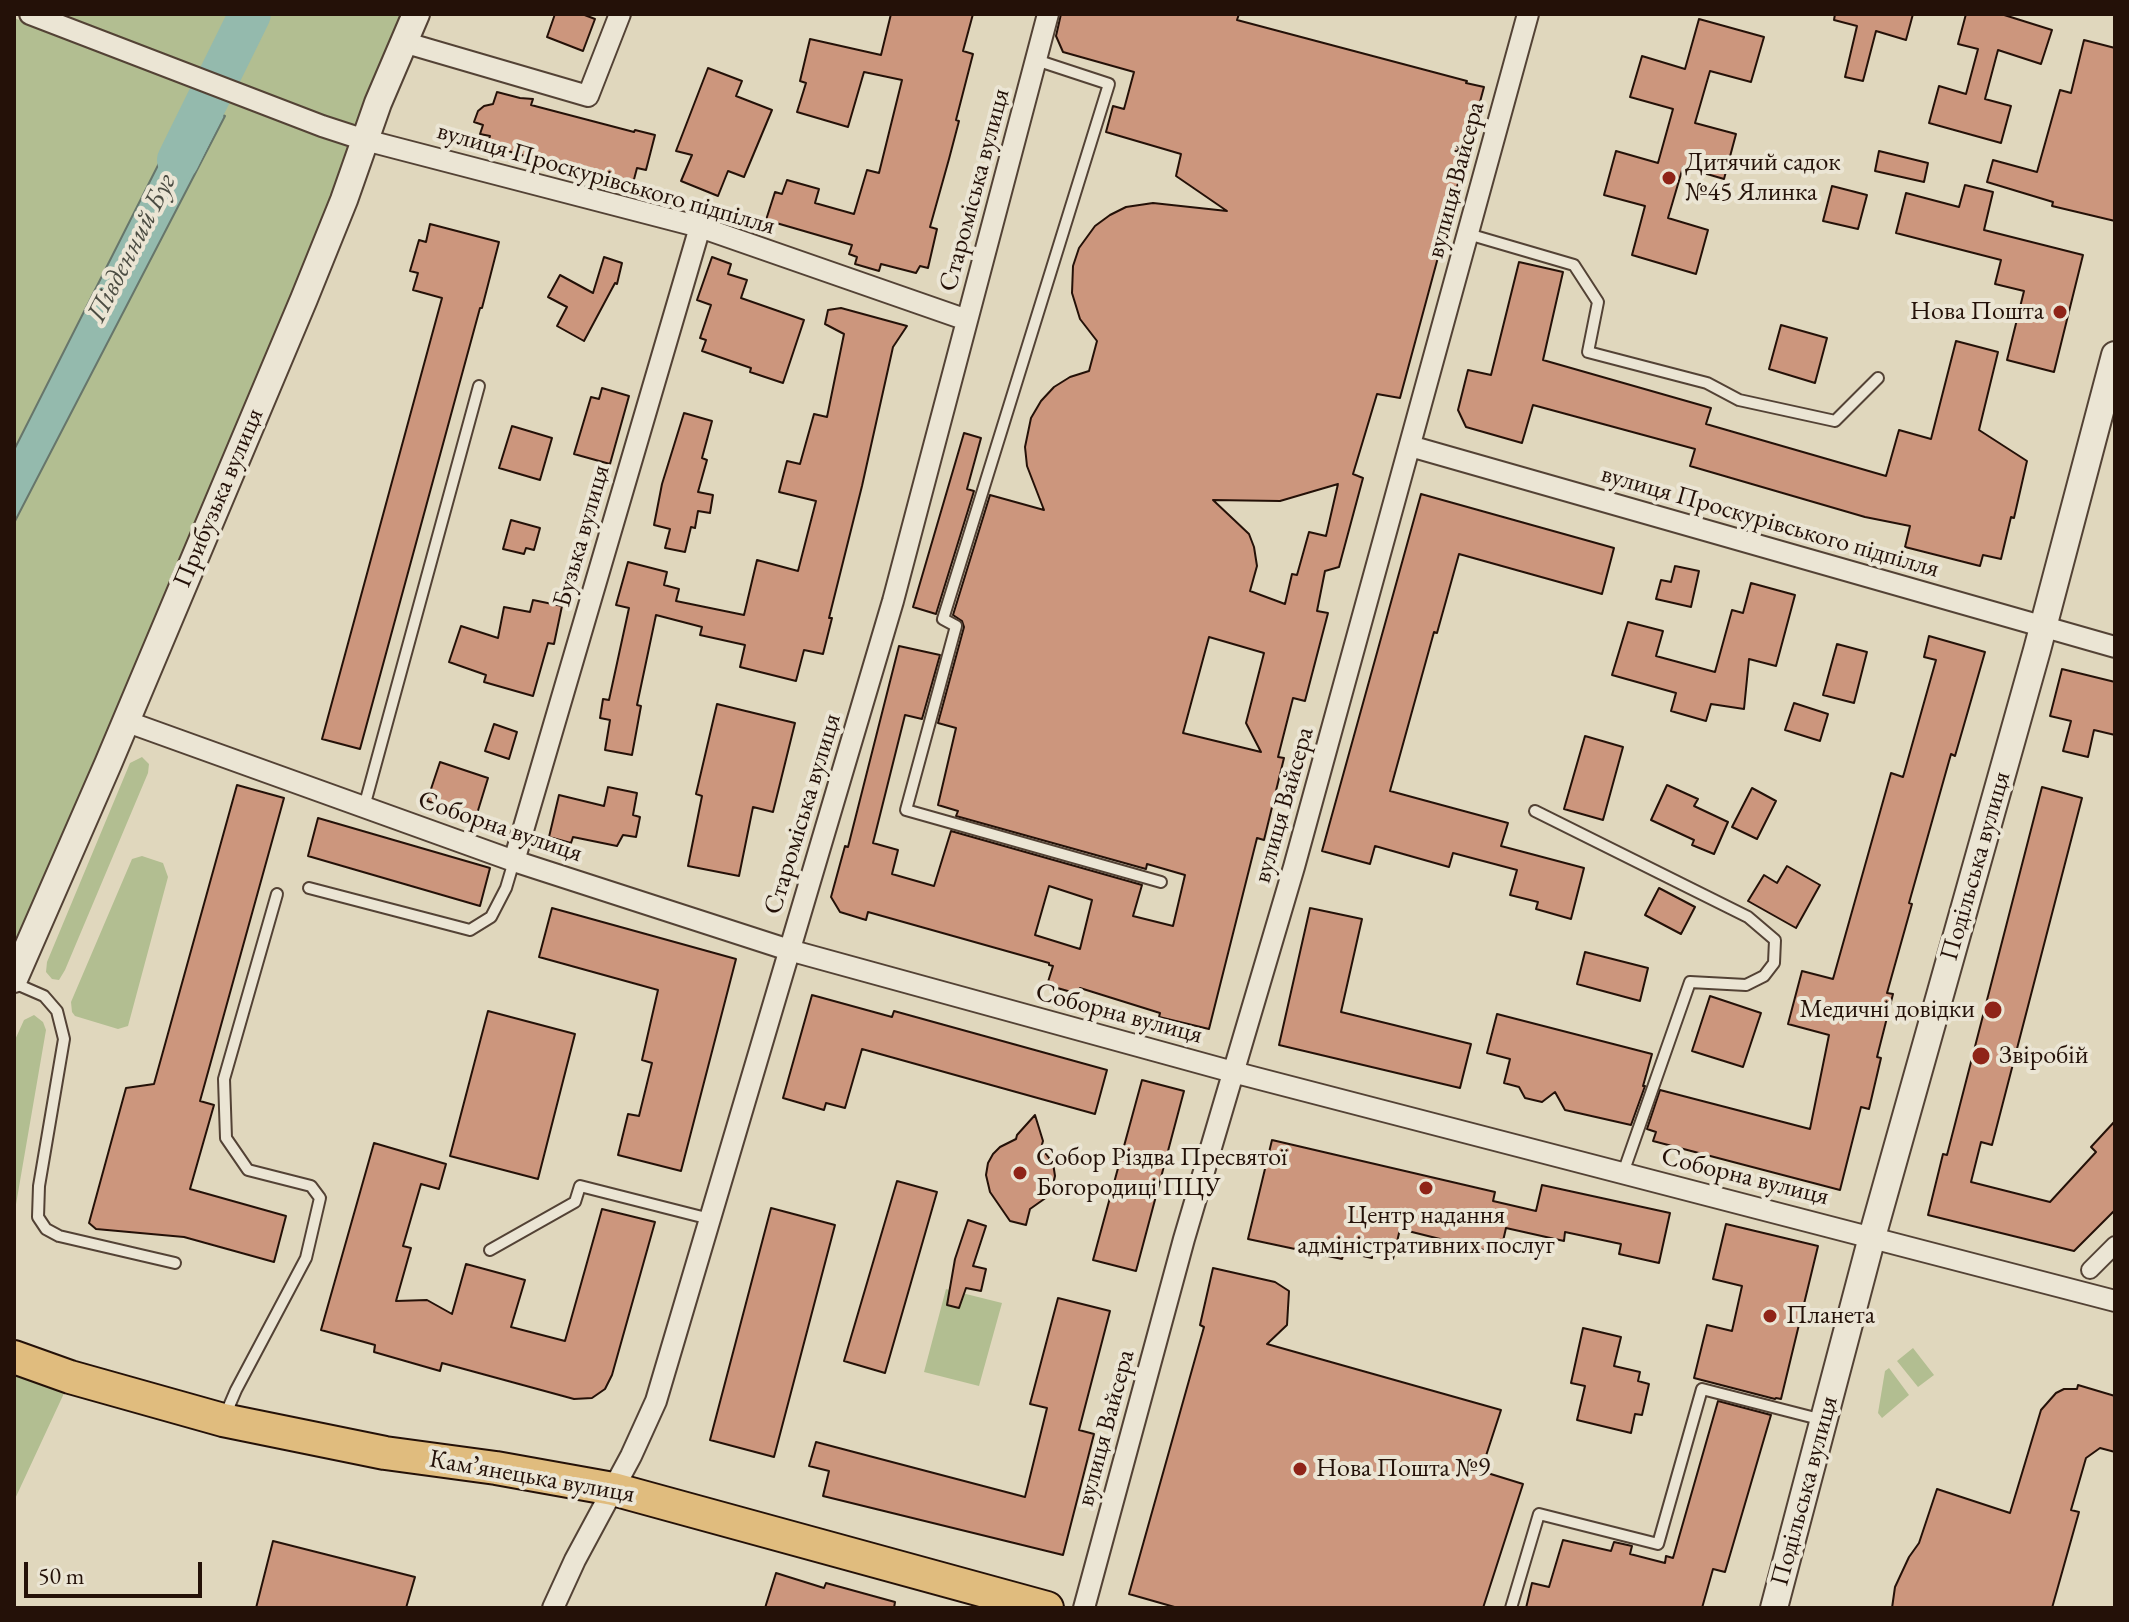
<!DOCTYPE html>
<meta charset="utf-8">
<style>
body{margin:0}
#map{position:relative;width:2129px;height:1622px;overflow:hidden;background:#e0d7bd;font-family:"EB Garamond",serif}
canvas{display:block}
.frame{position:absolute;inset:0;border:16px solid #241108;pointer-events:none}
.scale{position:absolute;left:24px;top:1562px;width:178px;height:36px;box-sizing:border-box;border:4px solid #241108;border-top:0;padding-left:10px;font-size:24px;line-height:28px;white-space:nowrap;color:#241108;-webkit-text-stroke:6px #ebe5d4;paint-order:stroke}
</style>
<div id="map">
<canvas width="2129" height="1622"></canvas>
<div class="frame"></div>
<div class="scale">50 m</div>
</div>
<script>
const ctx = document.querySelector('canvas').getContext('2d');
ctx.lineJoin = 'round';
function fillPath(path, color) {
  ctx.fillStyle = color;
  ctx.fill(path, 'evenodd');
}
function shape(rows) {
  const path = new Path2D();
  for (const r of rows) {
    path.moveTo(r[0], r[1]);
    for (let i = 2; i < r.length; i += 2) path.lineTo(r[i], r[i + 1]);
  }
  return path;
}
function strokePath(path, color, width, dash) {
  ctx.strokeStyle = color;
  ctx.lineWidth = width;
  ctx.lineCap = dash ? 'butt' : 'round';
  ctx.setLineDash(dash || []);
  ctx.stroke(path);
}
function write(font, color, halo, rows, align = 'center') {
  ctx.font = font + ' "EB Garamond",serif';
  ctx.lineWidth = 8;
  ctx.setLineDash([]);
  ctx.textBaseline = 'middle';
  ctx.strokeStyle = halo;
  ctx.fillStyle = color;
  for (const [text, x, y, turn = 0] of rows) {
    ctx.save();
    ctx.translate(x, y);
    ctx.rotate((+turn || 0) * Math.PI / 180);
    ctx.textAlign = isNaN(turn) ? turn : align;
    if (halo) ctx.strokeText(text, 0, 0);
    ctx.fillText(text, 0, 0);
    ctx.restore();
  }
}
const green = shape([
 [56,14,404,14,358,127,325,117],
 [14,18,263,115,351,145,294,294,14,954],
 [142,757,149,764,148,773,65,970,59,980,52,979,46,972,47,962,130,763],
 [142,856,163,863,168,877,128,1026,118,1029,75,1016,72,1012,71,1002,132,859],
 [34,1015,43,1022,46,1030,14,1216,14,1042,24,1020],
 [946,1289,1002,1303,979,1386,924,1372],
 [1913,1348,1934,1375,1918,1387,1897,1361],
 [1889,1368,1909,1395,1882,1418,1878,1413,1885,1371],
 [14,1372,66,1389,14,1501]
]);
const water = shape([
 [190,102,225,116,14,523,14,450,190,102]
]);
const river = shape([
 [178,160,250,14]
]);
const building = shape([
 [555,14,582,14,595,19,583,51,547,37,555,14],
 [891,14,973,14,963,51,973,54,956,120,959,121,949,159,930,227,937,229,928,268,920,266,916,273,881,264,879,271,855,264,857,257,849,254,852,245,766,220,775,192,782,194,787,180,819,189,815,203,854,214,867,170,879,173,902,80,864,72,848,127,797,112,806,83,800,81,810,39,881,55,891,14],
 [1061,14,1239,14,1237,20,1467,81,1466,83,1484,87,1400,398,1377,394,1353,474,1363,478,1339,567,1325,571,1317,611,1328,613,1305,701,1293,698,1278,757,1284,758,1264,840,1257,838,1209,1029,1159,1017,1160,1013,1080,988,1078,994,1047,985,1053,966,1049,965,1049,963,868,912,866,920,840,912,831,897,845,846,848,847,899,646,940,655,922,719,905,715,873,843,898,850,892,874,934,886,951,831,1142,885,1133,916,1173,926,1185,875,1147,864,1146,869,956,816,958,811,938,805,956,728,938,723,964,627,962,621,953,615,990,495,1044,510,1027,466,1025,447,1031,418,1041,401,1054,387,1070,377,1089,371,1097,341,1080,319,1072,293,1073,266,1079,248,1095,226,1110,215,1126,207,1153,203,1227,211,1176,176,1181,154,1106,132,1113,106,1124,109,1134,72,1063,52,1056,36,1061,14],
 [1338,484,1326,536,1309,532,1297,575,1292,574,1285,604,1250,591,1257,566,1254,547,1249,534,1213,500,1280,501,1338,484],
 [1209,637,1264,653,1246,723,1261,752,1183,733,1209,637],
 [1049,886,1092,900,1080,949,1035,935,1049,886],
 [1835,14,1913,14,1906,40,1876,31,1863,81,1845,77,1857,26,1834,20,1835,14],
 [1966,14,2001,14,2052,30,2041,64,1998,50,1985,99,2011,106,2001,143,1929,123,1939,86,1966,94,1978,49,1958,44,1966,14],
 [1699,19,1764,37,1751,82,1710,71,1695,123,1736,134,1724,179,1683,167,1668,218,1708,230,1696,274,1632,255,1645,206,1604,195,1616,151,1658,163,1673,109,1630,97,1642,56,1685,69,1699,19],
 [2084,40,2115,48,2115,221,2052,206,2053,202,1987,182,1993,160,2037,172,2060,90,2071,93,2084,40],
 [708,68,742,81,736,96,772,110,744,177,728,171,718,196,681,181,692,155,676,151,708,68],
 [497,92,520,98,533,99,531,105,634,132,635,130,655,135,646,170,637,168,632,187,487,145,490,136,480,134,483,125,474,122,478,111,484,106,493,104,497,92],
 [1879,151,1928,163,1924,182,1875,171,1879,151],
 [1965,185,1993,192,1984,230,2083,255,2054,372,2007,360,2024,291,1995,284,2001,260,1896,233,1906,193,1959,207,1965,185],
 [1832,186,1867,195,1858,229,1823,221,1832,186],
 [430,224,499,242,482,308,480,308,360,749,322,739,442,298,413,290,418,273,410,271,419,240,426,242,430,224],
 [604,257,622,263,617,284,615,283,584,341,557,326,567,307,548,297,560,275,593,293,604,257],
 [712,257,731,264,728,274,747,280,741,298,804,320,783,383,750,372,751,368,702,351,706,340,700,338,711,305,697,300,712,257],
 [1519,262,1563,272,1543,360,1711,408,1706,424,1886,476,1899,430,1931,439,1956,341,1998,352,1979,430,2027,461,2014,518,2011,517,2001,559,1983,555,1980,566,1905,547,1910,526,1865,517,1690,466,1695,449,1533,405,1522,443,1466,427,1458,410,1468,370,1491,375,1519,262],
 [841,308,907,326,893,347,862,486,829,618,832,618,823,654,804,650,796,681,740,667,745,645,700,635,702,627,656,615,637,705,641,706,632,755,605,750,610,720,600,718,603,699,609,700,629,608,616,605,628,562,667,572,664,585,679,589,676,601,744,615,757,560,798,571,816,501,779,492,787,461,800,464,814,414,827,417,844,334,825,324,828,310,841,308],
 [1781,325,1827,338,1815,383,1769,369,1781,325],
 [602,388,629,396,610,464,574,454,591,397,599,399,602,388],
 [684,413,712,421,702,458,707,460,698,492,713,495,710,513,698,511,695,528,691,527,685,552,665,548,670,529,654,525,662,484,684,413],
 [512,426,552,438,540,480,499,468,512,426],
 [964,433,981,438,967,489,974,491,936,614,913,607,964,433],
 [1421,494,1614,548,1602,594,1459,554,1437,633,1434,632,1390,791,1508,823,1501,846,1584,868,1571,919,1536,909,1538,902,1510,895,1517,870,1453,853,1449,867,1375,846,1370,864,1322,851,1421,494],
 [511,520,540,528,534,550,526,548,524,554,503,549,511,520],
 [1675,566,1699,571,1691,607,1656,599,1661,580,1671,582,1675,566],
 [1751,583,1795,595,1776,666,1749,659,1744,709,1711,704,1706,721,1671,711,1676,693,1612,675,1628,622,1663,631,1656,656,1715,672,1732,610,1743,613,1751,583],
 [533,600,562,606,554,644,548,643,533,696,484,682,486,675,449,662,461,626,498,638,504,607,530,612,533,600],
 [1929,636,1985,652,1955,756,1951,754,1909,903,1912,904,1887,993,1893,994,1877,1057,1881,1058,1869,1109,1861,1107,1840,1190,1653,1141,1656,1132,1647,1129,1660,1090,1810,1129,1829,1035,1788,1024,1802,971,1833,979,1891,773,1903,777,1936,660,1924,657,1929,636],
 [1837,644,1867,652,1854,703,1823,695,1837,644],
 [2062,669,2115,682,2115,735,2094,730,2088,757,2063,751,2071,721,2050,716,2062,669],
 [1794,703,1828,714,1820,741,1785,730,1794,703],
 [717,704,795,723,773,812,753,807,739,876,688,866,702,796,696,794,717,704],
 [494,724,517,732,509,759,485,751,494,724],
 [1585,736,1623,747,1603,820,1564,809,1585,736],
 [440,762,488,778,476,817,427,801,440,762],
 [237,785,284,798,200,1101,214,1105,190,1189,286,1216,274,1262,184,1237,96,1229,89,1223,126,1088,154,1084,237,785],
 [1667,785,1698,799,1694,806,1728,822,1714,854,1692,845,1694,840,1651,820,1667,785],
 [608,787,637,793,633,815,640,817,636,837,623,835,617,846,573,837,571,843,549,837,559,795,604,806,608,787],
 [2042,787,2082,798,1992,1145,1981,1142,1971,1182,2050,1202,2096,1152,2091,1147,2115,1121,2115,1210,2074,1251,1928,1215,1943,1154,1947,1155,2042,787],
 [1752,788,1776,801,1757,839,1732,827,1752,788],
 [318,818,490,868,480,906,308,856,318,818],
 [1787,866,1820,885,1796,928,1748,901,1764,875,1777,883,1787,866],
 [1659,888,1695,907,1681,934,1645,915,1659,888],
 [552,908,736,959,681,1171,618,1155,628,1114,639,1116,652,1063,642,1060,658,990,539,957,552,908],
 [1310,908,1362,919,1341,1012,1471,1044,1460,1088,1279,1045,1310,908],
 [1585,952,1648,968,1640,1001,1577,984,1585,952],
 [812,995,892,1017,894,1011,1107,1070,1095,1114,862,1049,845,1108,826,1103,824,1110,783,1098,812,995],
 [1710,996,1761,1013,1743,1067,1692,1051,1710,996],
 [488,1011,575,1034,538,1179,450,1156,488,1011],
 [1497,1014,1652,1054,1643,1086,1645,1086,1631,1125,1565,1110,1555,1092,1542,1102,1525,1098,1519,1087,1504,1083,1510,1059,1487,1053,1497,1014],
 [1142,1080,1184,1091,1136,1271,1093,1260,1142,1080],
 [1035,1115,1043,1141,1041,1148,1053,1163,1055,1176,1052,1189,1047,1197,1030,1209,1026,1225,1010,1221,990,1192,986,1175,988,1163,993,1154,1000,1147,1016,1139,1017,1135,1035,1115],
 [1272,1140,1495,1192,1493,1201,1536,1211,1542,1185,1670,1213,1659,1263,1619,1254,1621,1244,1565,1232,1564,1241,1506,1228,1500,1254,1400,1229,1393,1259,1372,1254,1372,1258,1344,1252,1342,1259,1248,1239,1272,1140],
 [374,1143,446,1164,439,1189,421,1184,403,1246,411,1248,396,1301,427,1300,452,1314,466,1264,525,1280,511,1327,565,1341,602,1209,655,1222,612,1375,605,1389,592,1398,574,1399,442,1363,440,1371,374,1352,375,1345,321,1330,374,1143],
 [897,1181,937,1192,885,1373,844,1361,897,1181],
 [771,1208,835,1225,774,1457,710,1440,771,1208],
 [968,1220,986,1226,973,1266,986,1269,981,1291,966,1288,959,1308,947,1305,955,1259,968,1220],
 [1726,1224,1818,1246,1781,1399,1776,1398,1775,1399,1694,1378,1707,1325,1732,1331,1742,1286,1713,1279,1726,1224],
 [1213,1268,1275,1282,1289,1291,1287,1325,1267,1344,1501,1410,1481,1471,1523,1484,1483,1608,1178,1608,1129,1594,1204,1327,1200,1325,1213,1268],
 [1058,1298,1110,1311,1079,1430,1094,1434,1063,1555,823,1496,829,1471,809,1466,816,1442,1025,1497,1047,1408,1030,1404,1058,1298],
 [1583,1328,1621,1337,1614,1366,1640,1372,1638,1381,1649,1384,1642,1415,1635,1414,1631,1433,1577,1420,1585,1386,1571,1383,1583,1328],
 [2078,1385,2115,1396,2115,1452,2100,1448,2086,1458,2071,1510,2079,1512,2052,1608,1892,1608,1895,1587,1909,1557,1919,1543,1937,1489,2010,1513,2041,1410,2056,1393,2064,1389,2077,1389,2078,1385],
 [1718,1401,1771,1415,1725,1572,1713,1569,1702,1608,1526,1608,1532,1583,1549,1587,1563,1540,1611,1551,1614,1542,1632,1546,1630,1554,1665,1563,1666,1556,1673,1558,1718,1401],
 [273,1541,415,1577,406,1608,256,1608,273,1541],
 [776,1573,824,1588,826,1583,895,1602,894,1608,765,1608,776,1573]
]);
const service = shape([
 [1036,60,1109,84,943,619,956,626,906,810,1161,882],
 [1468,234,1574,265,1598,302,1588,352,1707,383,1739,400,1835,421,1878,378],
 [364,807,479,386],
 [1535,811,1748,917,1775,940,1774,963,1764,976,1746,985,1690,982,1623,1173],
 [309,888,470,930,491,917,506,888,514,861],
 [14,983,44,996,57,1011,64,1039,39,1186,38,1217,46,1229,59,1236,175,1263],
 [490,1250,575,1202,580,1186,710,1219],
 [224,1418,236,1390,306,1258,320,1198,311,1186,248,1170,226,1138,224,1079,277,894],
 [1511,1608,1539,1514,1658,1544,1702,1389,1823,1420]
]);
const pedestrian = shape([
 [2090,1270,2115,1245]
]);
const minor = shape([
 [30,14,322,126,365,140,700,227,967,320],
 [403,42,588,96,620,14],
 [1410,446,2115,647],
 [125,721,514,861,789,950,1233,1072,2115,1301],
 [514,861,700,227],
 [553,1608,575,1560,631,1456,656,1401,893,601,1048,14],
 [1084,1608,1184,1239,1294,867,1528,14]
]);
const tertiary = shape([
 [14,979,108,764,304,299,344,200,378,103,416,14],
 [1774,1608,1872,1237,2037,650,2115,355]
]);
const primary = shape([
 [14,1357,70,1377,223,1420,385,1453,496,1468,613,1489,1047,1608]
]);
const markers = [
 [1669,178,8,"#8f2418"],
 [2060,312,8,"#8f2418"],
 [1993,1010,10,"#8f2418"],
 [1981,1056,10,"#8f2418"],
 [1020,1173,8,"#8f2418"],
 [1426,1188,8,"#8f2418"],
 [1770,1316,8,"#8f2418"],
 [1300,1469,8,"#8f2418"]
];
const poiNames = [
 ["Дитячий садок",1685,163],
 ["№45 Ялинка",1685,193],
 ["Нова Пошта",2044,312,"right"],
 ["Медичні довідки",1975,1010,"right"],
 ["Звіробій",1999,1056],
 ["Собор Різдва Пресвятої",1036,1158],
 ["Богородиці ПЦУ",1036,1188],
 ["Центр надання",1426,1216,"center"],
 ["адміністративних послуг",1426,1246,"center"],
 ["Планета",1786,1316],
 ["Нова Пошта №9",1316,1469]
];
const streetNames = [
 ["вулиця Проскурівського підпілля",606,179,16],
 ["вулиця Вайсера",1456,180,-75],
 ["Староміська вулиця",975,190,-75],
 ["Прибузька вулиця",219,498,-67],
 ["вулиця Проскурівського підпілля",1770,522,16],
 ["Бузька вулиця",582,536,-74],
 ["вулиця Вайсера",1284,805,-74],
 ["Староміська вулиця",803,814,-73],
 ["Соборна вулиця",500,827,19],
 ["Подільська вулиця",1976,866,-74],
 ["Соборна вулиця",1119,1014,15],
 ["Соборна вулиця",1745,1177,14],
 ["вулиця Вайсера",1106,1428,-75],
 ["Камʼянецька вулиця",532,1477,10],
 ["Подільська вулиця",1805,1491,-75]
];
const waterNames = [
 ["Південний Буг",132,248,-63]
];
fillPath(green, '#b2be91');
fillPath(water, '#94baad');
strokePath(water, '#67766b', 2);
strokePath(river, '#94baad', 42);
fillPath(building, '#cc967d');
strokePath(building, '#241108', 2);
strokePath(service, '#534235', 14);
strokePath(pedestrian, '#534235', 20);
strokePath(minor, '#534235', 24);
strokePath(tertiary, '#534235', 30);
strokePath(primary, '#241108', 36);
strokePath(service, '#ebe5d4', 10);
strokePath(pedestrian, '#ebe5d4', 16);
strokePath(minor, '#ebe5d4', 20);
strokePath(tertiary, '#ebe5d4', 26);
strokePath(primary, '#e0bc7e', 32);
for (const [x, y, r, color] of markers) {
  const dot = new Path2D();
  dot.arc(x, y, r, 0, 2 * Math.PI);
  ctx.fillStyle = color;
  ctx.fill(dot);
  strokePath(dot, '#ebe5d4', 3);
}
write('26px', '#241108', '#ebe5d4', poiNames, 'left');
write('26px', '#241108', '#ebe5d4', streetNames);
write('italic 28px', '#4b4c42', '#ebe5d4', waterNames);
</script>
